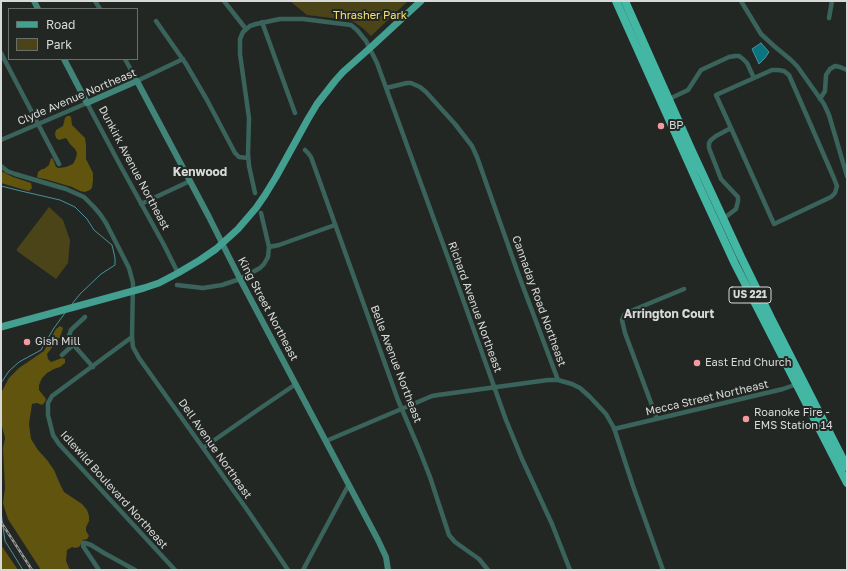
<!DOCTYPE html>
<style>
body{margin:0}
#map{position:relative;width:848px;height:571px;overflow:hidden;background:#232724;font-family:"Golos Text",sans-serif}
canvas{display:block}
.frame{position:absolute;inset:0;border:2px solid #d7dad8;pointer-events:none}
.legend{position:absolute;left:8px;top:8px;width:130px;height:52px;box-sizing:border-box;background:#232724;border:1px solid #6b6f6c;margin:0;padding:5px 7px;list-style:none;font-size:12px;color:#d7dad8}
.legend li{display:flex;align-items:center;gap:8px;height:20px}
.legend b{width:20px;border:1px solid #6b6f6c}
</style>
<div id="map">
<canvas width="848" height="571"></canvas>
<div class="frame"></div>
<ul class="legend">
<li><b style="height:5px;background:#439f8f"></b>Road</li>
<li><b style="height:11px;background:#4c4419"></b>Park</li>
</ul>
</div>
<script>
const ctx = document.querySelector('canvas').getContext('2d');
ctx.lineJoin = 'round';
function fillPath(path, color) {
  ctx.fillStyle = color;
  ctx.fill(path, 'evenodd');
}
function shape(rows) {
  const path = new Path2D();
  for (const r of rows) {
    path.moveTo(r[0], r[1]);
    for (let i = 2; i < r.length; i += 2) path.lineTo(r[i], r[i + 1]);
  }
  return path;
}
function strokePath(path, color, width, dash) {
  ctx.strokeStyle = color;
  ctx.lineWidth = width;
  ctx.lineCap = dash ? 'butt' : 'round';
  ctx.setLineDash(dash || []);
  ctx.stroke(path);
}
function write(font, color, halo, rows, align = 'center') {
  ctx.font = font + ' "Golos Text",sans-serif';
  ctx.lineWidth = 4;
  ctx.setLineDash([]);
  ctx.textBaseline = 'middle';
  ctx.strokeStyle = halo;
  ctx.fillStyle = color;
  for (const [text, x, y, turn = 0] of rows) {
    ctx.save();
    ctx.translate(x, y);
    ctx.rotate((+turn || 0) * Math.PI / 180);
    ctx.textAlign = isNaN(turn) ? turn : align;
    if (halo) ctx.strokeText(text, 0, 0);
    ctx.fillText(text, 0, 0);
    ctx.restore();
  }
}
const green = shape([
 [290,1,408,1,371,36,364,29,354,22,349,20,307,15],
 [49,207,63,220,70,240,68,263,56,279,17,251,17,249]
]);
const forest = shape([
 [67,116,70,116,71,117,72,125,85,138,86,145,86,159,93,173,93,180,92,188,90,190,85,192,80,191,72,187,45,179,39,178,37,177,38,172,42,169,44,169,49,165,51,158,53,159,56,167,59,168,66,167,73,164,76,158,77,153,75,149,70,144,66,138,59,140,56,138,55,134,56,130,63,126,65,118],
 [1,171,13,177,31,183,32,188,29,191,25,190,1,183],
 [60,326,63,328,60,337,47,354,48,359,51,362,62,358,65,359,65,363,60,367,54,369,47,373,42,378,39,385,39,390,46,399,45,402,42,405,37,403,32,404,29,424,31,439,38,450,47,460,54,470,60,484,64,492,82,504,87,510,89,516,89,521,86,527,86,531,89,536,87,539,83,540,79,547,75,548,72,547,67,550,66,561,70,570,41,570,8,519,5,510,3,503,5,488,3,448,5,438,2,426,1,403,2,391,9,378,19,368,44,351,56,329],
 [1,545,18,570,1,570]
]);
const water = shape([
 [761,43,769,52,765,58,759,64,752,49,761,43]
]);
const stream = shape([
 [1,186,21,191,60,200,75,207,87,219,94,230,112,245,115,258,115,265,101,274,80,294,72,304],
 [1,383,9,371,19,362,41,350,54,328,65,313],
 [1,512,5,541,23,570]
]);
const street = shape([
 [95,1,100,9],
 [224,1,246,29],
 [741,1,761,34,774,46,791,60,797,66,824,104,829,115,847,176],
 [829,18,832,1],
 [156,21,186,64,207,100,235,153,239,157,248,158],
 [262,22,295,113],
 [1,53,59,164],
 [125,59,137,81,183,59],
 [386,88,407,83,411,83,420,87,426,92,455,124,472,146,477,157,519,276,558,380],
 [820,99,825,91,826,75,830,69,835,66,840,67,847,70],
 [667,100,688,90,701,70,729,57,735,56,739,56,743,59,747,63,754,78],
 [1,140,87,103,120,165,164,245,178,273],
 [305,150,308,153,311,157,398,400,419,449,430,477,449,535,455,542,479,559,488,570],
 [1,166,7,171,15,174,66,189,84,197,94,207,100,214,106,223,129,268,133,283,132,337,52,396,48,403,48,415,53,435,59,444,175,570],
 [255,193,249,166,248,154,249,118,240,54,240,39,243,32,250,26,256,24,280,19,303,19,351,25,357,30,366,41,377,63,455,277,506,420,522,459,552,524,570,570],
 [141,204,190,181],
 [723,219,736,209,738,201,738,197,721,179,709,148,709,143,711,140,716,136,731,128,774,224,831,197,835,193,837,186,833,176,789,75,784,71,778,70,772,70,716,95,731,128],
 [269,247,279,245,335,225],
 [177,285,203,288,222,285,240,279,260,268,264,264,268,257,269,247,261,213],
 [85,317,71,330,69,336,69,339,71,342,93,367],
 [132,337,133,347,139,358,248,511,288,570],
 [62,355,73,345],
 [657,419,625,333,622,320,624,315,626,313,684,289],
 [614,429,783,389,797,384],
 [326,441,432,396,438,395,548,380,558,380,572,384,580,388,590,397,606,414,614,428,633,486,663,570],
 [203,448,262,407,296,384],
 [99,570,83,546,83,543,85,543,91,545,104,553,135,570],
 [303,570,349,484]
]);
const secondary = shape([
 [34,1,38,9],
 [64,59,87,103,137,81,209,217,240,279,378,540,386,557,388,570]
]);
const primary = shape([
 [1,327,144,288,159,283,178,273,200,260,216,249,238,229,256,208,265,195,276,177,308,119,317,104,335,81,343,72,370,48,421,1]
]);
const highway = shape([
 [616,1,699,186,735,264,847,483],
 [625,1,691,149,741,257,772,320,847,467]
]);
const rail = shape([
 [1,522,32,570]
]);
const markers = [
 [661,126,4,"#f49b9f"],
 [27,342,4,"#f49b9f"],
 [697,363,4,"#f49b9f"],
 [746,419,4,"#f49b9f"]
];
const shields = [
 [750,295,42]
];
const shieldNames = [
 ["US 221",750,295]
];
const parkNames = [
 ["Thrasher Park",370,16]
];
const streetNames = [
 ["Clyde Avenue Northeast",77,97,-23],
 ["Dunkirk Avenue Northeast",134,168,62],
 ["Cannaday Road Northeast",539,301,70],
 ["Richard Avenue Northeast",475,307,70],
 ["King Street Northeast",268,309,62],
 ["Belle Avenue Northeast",396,364,69],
 ["Mecca Street Northeast",707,398,-13],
 ["Dell Avenue Northeast",215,449,55],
 ["Idlewild Boulevard Northeast",114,490,48]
];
const poiNames = [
 ["BP",669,126],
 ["Gish Mill",35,342],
 ["East End Church",705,363],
 ["Roanoke Fire -",754,413],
 ["EMS Station 14",754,426]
];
const neighbourhoodNames = [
 ["Kenwood",200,172],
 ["Arrington Court",669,314]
];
fillPath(green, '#4c4419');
fillPath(forest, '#60540e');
fillPath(water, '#0a747f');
strokePath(water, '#48939a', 1);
strokePath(stream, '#48939a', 1);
strokePath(street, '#3a635b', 4.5);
strokePath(secondary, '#408578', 6);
strokePath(primary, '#439f8f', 7);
strokePath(highway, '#43b7a3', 8);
strokePath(rail, '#969997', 2.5);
strokePath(rail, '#232724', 1, [3]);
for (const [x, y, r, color] of markers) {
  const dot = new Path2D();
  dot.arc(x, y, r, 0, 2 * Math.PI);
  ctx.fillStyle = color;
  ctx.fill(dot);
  strokePath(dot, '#232724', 1.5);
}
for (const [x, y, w] of shields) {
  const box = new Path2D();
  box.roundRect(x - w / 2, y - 8, w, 16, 3);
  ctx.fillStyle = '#232724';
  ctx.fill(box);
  strokePath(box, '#d7dad8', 1);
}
write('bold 10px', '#d7dad8', null, shieldNames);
write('11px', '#f7e16e', '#232724', parkNames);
write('11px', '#d7dad8', '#232724', streetNames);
write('11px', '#d7dad8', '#232724', poiNames, 'left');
write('bold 12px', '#d7dad8', '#232724', neighbourhoodNames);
</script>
